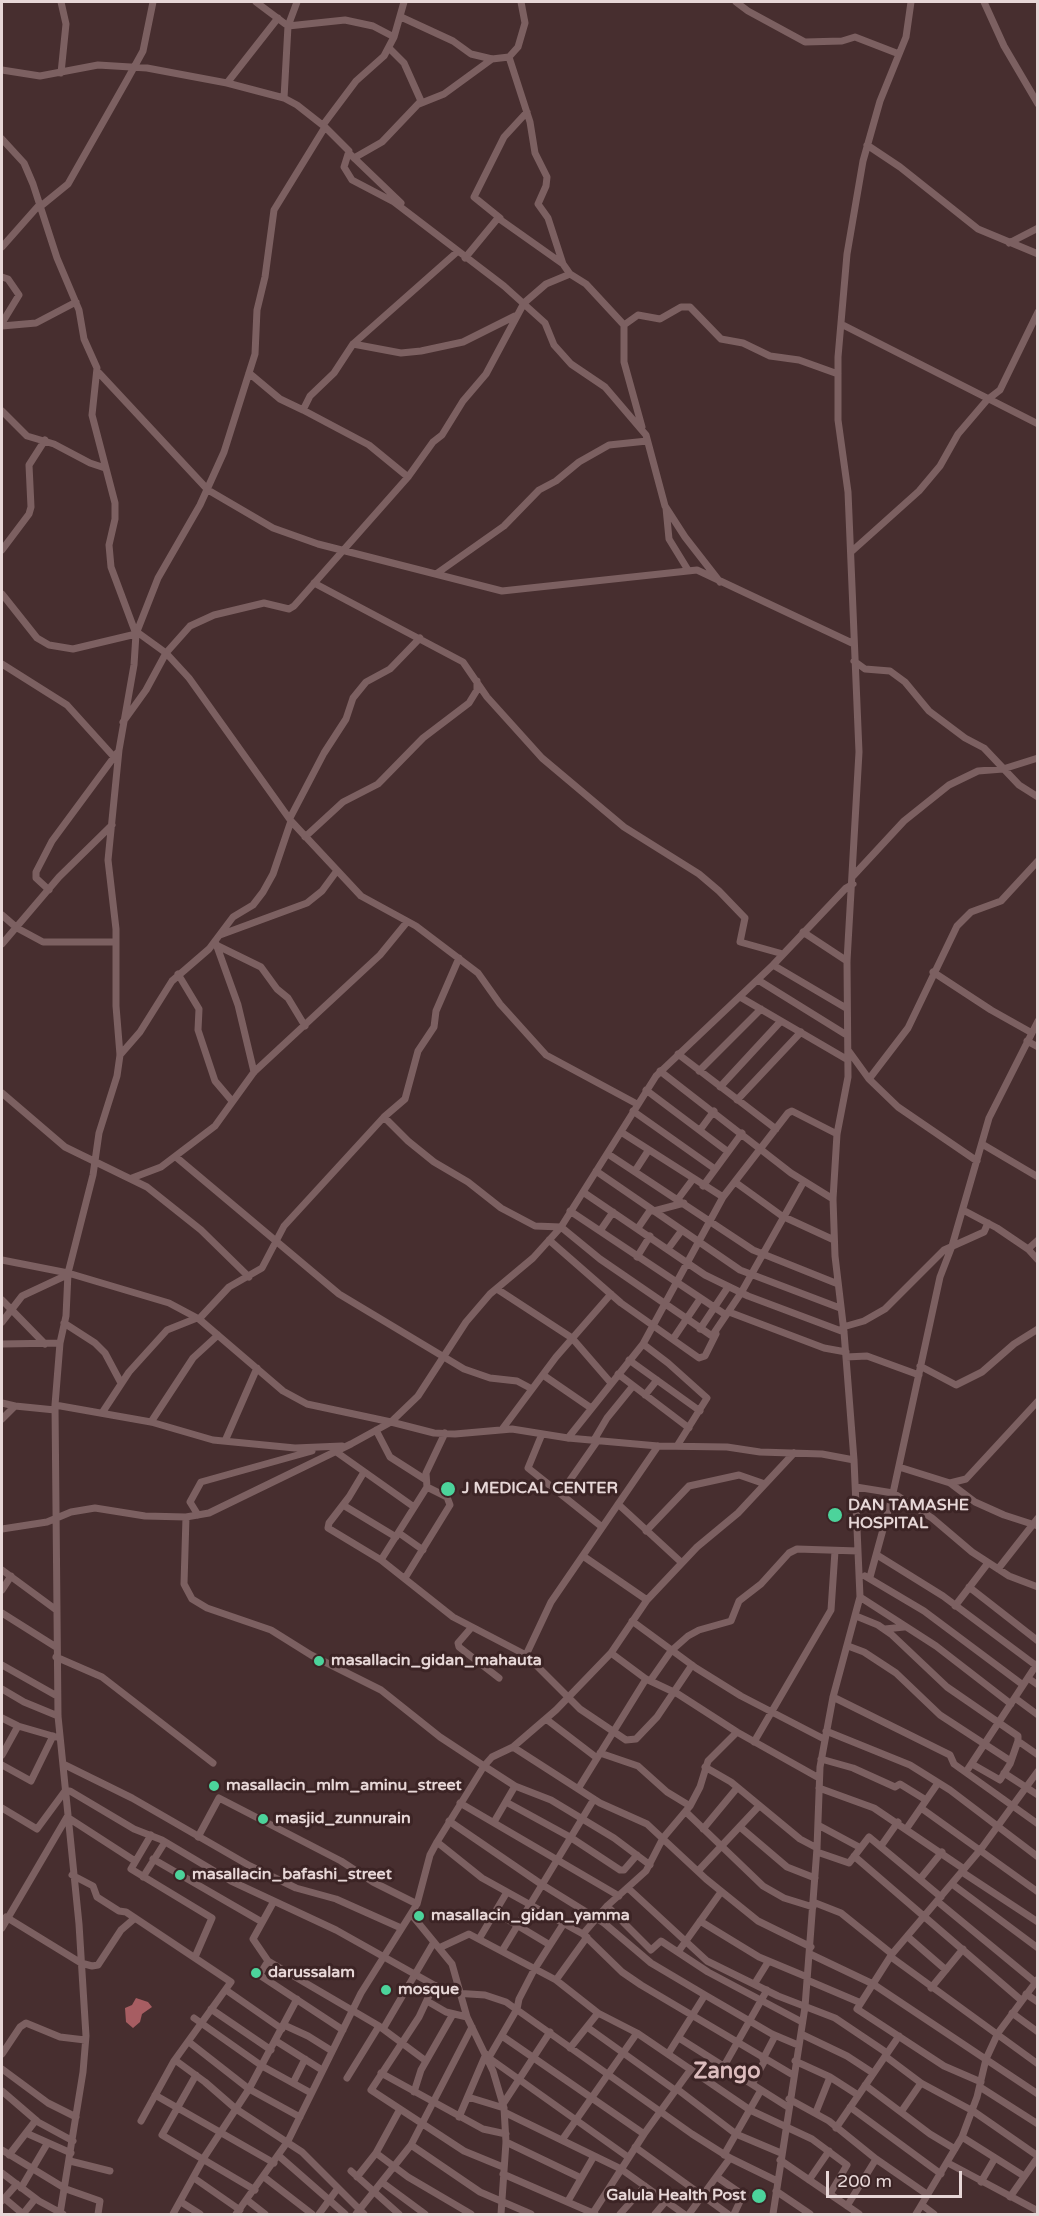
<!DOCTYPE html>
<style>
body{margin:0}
#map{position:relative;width:1039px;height:2216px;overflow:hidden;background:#472e2f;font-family:"Varela Round",sans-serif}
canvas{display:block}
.frame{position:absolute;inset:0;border:3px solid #e7d7d7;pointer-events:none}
.scale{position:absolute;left:826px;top:2171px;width:136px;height:27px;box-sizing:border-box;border:3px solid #e7d7d7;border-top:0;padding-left:8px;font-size:18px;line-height:21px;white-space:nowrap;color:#e7d7d7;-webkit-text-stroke:4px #3c2425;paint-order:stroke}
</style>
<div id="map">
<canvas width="1039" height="2216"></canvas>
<div class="frame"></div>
<div class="scale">200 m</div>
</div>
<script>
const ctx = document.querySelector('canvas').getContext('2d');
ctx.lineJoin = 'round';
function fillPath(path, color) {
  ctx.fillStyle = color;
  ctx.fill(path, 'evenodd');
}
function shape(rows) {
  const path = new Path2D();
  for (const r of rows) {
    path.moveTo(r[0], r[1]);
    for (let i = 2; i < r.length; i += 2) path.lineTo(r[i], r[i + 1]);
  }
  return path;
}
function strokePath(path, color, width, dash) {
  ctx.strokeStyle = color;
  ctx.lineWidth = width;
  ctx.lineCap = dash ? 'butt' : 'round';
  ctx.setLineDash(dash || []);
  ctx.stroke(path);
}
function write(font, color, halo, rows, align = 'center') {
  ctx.font = font + ' "Varela Round",sans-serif';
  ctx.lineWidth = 6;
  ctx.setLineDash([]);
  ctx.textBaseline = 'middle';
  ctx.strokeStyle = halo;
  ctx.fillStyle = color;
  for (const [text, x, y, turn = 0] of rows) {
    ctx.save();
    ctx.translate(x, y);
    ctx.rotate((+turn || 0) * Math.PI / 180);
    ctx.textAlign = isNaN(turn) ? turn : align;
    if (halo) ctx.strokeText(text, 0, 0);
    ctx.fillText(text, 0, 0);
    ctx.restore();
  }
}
const water = shape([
 [136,1998,148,2002,152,2007,142,2014,140,2022,133,2028,126,2022,125,2008,132,2005]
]);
const minor = shape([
 [256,2,288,26,345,20,373,26,394,37],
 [736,2,748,11,805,42,842,41,855,37,899,54],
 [984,2,1004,46,1038,104],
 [401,17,453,41,471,54,492,59,509,57,518,47,525,23,521,2],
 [509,57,530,122,535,153,547,177,546,186,538,204,548,218,563,264,570,274,586,284,624,325,638,315,660,319,681,307,690,307,721,339,743,343,770,356,799,360,838,374],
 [2,70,40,76,98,65,147,68,227,83,284,98,297,105,325,127,349,151,344,167,352,180,394,202,504,286,545,323,554,345,571,364,605,387,646,435,665,506,685,537,720,582],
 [61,73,66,24,61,2],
 [227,83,278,18],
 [284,98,288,26,297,2],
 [419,104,444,94,492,59],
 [323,125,356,81,384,56,394,37,404,2],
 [2,139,24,163,33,184,57,258,79,310,84,339,97,368,92,415,115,503,115,519,109,545,111,567,136,634,134,665,119,750,108,860,116,929,116,1006,120,1055,117,1076,99,1133,93,1175,68,1273,66,1316,60,1343,55,1405,58,1716,79,1924,86,2036,83,2072,60,2214],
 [867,145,900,167,978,229,1038,254],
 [351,155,401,203],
 [354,158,382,142,421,101,404,63,389,48],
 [41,206,68,184,127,80,143,51,153,2],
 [500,218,474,197,504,137,527,112],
 [1009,243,1038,228],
 [2,247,40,204],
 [465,258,498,218,563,264],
 [2,277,8,279,19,295,2,323],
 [841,324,1038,424],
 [624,325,624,362,642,427],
 [2,326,36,323,76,302],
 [353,344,401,353,421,351,463,342,515,316],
 [99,373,208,490,273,528,318,544,502,591,697,570,852,643],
 [249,373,280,399,303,410,310,396,334,373,353,344,457,252],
 [303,410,369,445,408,477],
 [2,411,27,436,54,444,90,463,105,468],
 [666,508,669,539,688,570],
 [2,550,29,514,31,507,29,465,45,440],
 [851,552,919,491,940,466,958,434,987,400,1000,390,1038,312],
 [436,574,504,526,539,490,556,481,579,462,609,445,647,441],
 [314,583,463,662,487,697,542,758,624,827,699,874,719,891,745,918,740,942,783,954],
 [2,594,37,638,49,645,73,649,136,634,158,578,200,505,224,452,255,354,257,310,265,277,274,210,325,127],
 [137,632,166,653,189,678,291,821,361,896,416,926,478,973,500,1004,546,1055,637,1104],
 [854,661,865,669,890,671,905,682,929,711,965,738,984,748,1019,785,1038,797],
 [2,664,67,705,114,757],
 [123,722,146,690,166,653,190,626,214,615,264,603,289,609,294,606,408,477,433,442,442,435,463,401,486,374,524,303,546,284,570,274],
 [290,818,324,753,346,719,353,698,366,682,390,669,420,638],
 [305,837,343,802,378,784,423,738,469,703,477,690,477,681],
 [853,876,904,821,949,785,978,771,1003,769,1038,758],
 [49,890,36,878,36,872,52,841,117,753],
 [2,915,17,928,43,942,115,942],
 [803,932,847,961],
 [220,935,307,903,322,891,336,872],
 [215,941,238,1005,254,1072],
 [2,944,59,877,112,825],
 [216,945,261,967,277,989,288,998,305,1026],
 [773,965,846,1008],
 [933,972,991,1010,1032,1033],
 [178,974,199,1009,198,1030,215,1081,232,1101],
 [758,980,845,1034],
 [740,997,848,1060],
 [1027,1041,1038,1047],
 [848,1050,869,1079,898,1107,977,1161],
 [678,1054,776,1129],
 [120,1055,140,1032,172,981,209,949,233,917,253,905,263,892,273,874,291,821],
 [660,1071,791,1173,833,1199],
 [699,1071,761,1009],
 [869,1079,908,1028,957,926,971,912,1001,901,1038,861],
 [720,1087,781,1021],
 [646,1090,727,1151],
 [2,1093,65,1147,147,1187,201,1230,249,1277],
 [737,1100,801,1032],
 [633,1111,715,1169],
 [384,1117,408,1141,434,1162,468,1182,501,1208,535,1226,561,1227,600,1259,712,1336,741,1293,804,1181],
 [700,1130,714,1111],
 [621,1132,723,1197],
 [982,1144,1038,1177],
 [608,1154,753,1250,838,1284],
 [176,1157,339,1294,464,1369,490,1378,517,1381,532,1389],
 [596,1171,740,1270,840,1308],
 [635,1171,648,1151],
 [132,1178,161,1167,215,1126,254,1072,380,955,407,922],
 [735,1182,782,1216,834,1240],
 [703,1186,742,1133],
 [583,1192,705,1275,748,1296,844,1332],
 [678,1199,693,1179],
 [963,1210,997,1228,1028,1249,1038,1260],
 [570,1211,726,1315],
 [654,1211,684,1203],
 [638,1228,651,1209],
 [600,1231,613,1212],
 [549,1240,621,1303,699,1358,705,1356,716,1334],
 [668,1249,682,1230],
 [1028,1249,1038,1240],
 [637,1257,650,1236],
 [2,1260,68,1273,169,1303,199,1319,283,1391,307,1404,391,1422,418,1396,466,1322,490,1294,533,1258,561,1227,656,1076,773,965,846,888,853,884],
 [497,1289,572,1338,611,1383],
 [2,1300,45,1344],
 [729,1312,824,1348,846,1352],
 [199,1319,229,1287,262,1268,284,1226,384,1117,405,1099,418,1051,434,1027,436,1011,459,958],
 [2,1322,22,1296,67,1275],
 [64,1323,95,1343,105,1353,121,1383],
 [843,1327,864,1321,885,1309,944,1250,984,1232,988,1223],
 [700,1329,728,1287],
 [673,1339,700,1299],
 [2,1344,60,1343],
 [643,1344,668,1363,707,1398,677,1446],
 [846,1357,867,1356,919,1375],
 [629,1360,700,1411],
 [920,1366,956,1385,982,1372,1014,1344,1038,1329],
 [618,1374,689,1428],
 [543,1375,591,1408],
 [645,1395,657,1380],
 [2,1403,15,1406],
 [55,1405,151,1422,213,1440,295,1448,342,1446],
 [102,1413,129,1372,167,1330,197,1318],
 [2,1419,15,1406,55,1410],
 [151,1422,193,1358,218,1335],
 [503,1428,556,1357,611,1294],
 [376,1430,390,1457,426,1480],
 [542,1434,528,1468,602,1527],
 [568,1438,643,1344,723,1197,788,1113,792,1111,837,1134],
 [594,1440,607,1418,633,1386],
 [225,1441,257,1368],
 [335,1451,414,1507],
 [899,1467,950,1483,975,1502,1004,1515,1038,1526],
 [364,1472,349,1497,329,1523,328,1528,381,1560,453,1617,526,1655,580,1709,626,1740,636,1739,657,1717,692,1665],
 [950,1483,966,1479,1038,1401],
 [856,1487,893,1493,932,1518,972,1552,1009,1576,1038,1587],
 [561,1493,598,1440],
 [618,1504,682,1563],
 [343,1505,396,1537],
 [198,1515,190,1502,201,1482,312,1451],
 [186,1517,184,1584,192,1599,207,1608,271,1630,311,1655,381,1690,440,1737,484,1766,515,1786,551,1800,614,1838,650,1865],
 [2,1529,47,1522,71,1512,95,1508,145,1516,186,1517,209,1513,351,1444,391,1422,434,1433,455,1434,512,1429,568,1438,658,1446,727,1447,760,1452,822,1454,854,1460],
 [646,1531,689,1486,739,1475,765,1484],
 [399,1533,423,1550],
 [877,1555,943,1596,1038,1667],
 [583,1556,647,1600],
 [381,1560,427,1487,426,1473,445,1433],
 [998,1569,1038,1518],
 [2,1570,55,1609],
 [865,1576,924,1611,1023,1685],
 [870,1577,893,1493,940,1277,952,1246,989,1118,1038,1021],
 [405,1578,450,1505,447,1497,427,1487],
 [969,1587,1038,1641],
 [2,1590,11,1576],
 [860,1597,936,1646,1011,1704],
 [955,1606,988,1563],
 [2,1613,56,1647],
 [856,1616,878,1625,891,1634,947,1687,1018,1736,1018,1741,1038,1755],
 [632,1621,696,1668,741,1696,824,1739],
 [471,1628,458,1643,459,1647,499,1678],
 [885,1629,904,1627],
 [848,1646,864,1652,896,1673,940,1715,1009,1760],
 [611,1653,646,1679,678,1694,737,1732,819,1778],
 [526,1655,551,1602,658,1446],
 [56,1657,102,1677,213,1763],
 [2,1665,57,1696],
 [1028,1678,1038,1685],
 [650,1681,671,1651,688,1636,699,1630,731,1621,739,1601,761,1584,789,1553,797,1549,858,1551],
 [2,1689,24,1702,58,1716],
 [833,1697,950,1755,954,1764,1038,1824],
 [1015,1698,1038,1715],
 [2,1718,18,1726,56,1737],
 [546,1719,597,1758],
 [826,1731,910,1765,950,1790,1038,1857],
 [754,1742,831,1610,835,1551],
 [513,1747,600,1803,647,1824,706,1879,758,1921,811,1947],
 [600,1753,638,1766,667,1792,690,1806],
 [2,1755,18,1726],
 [821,1759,853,1768,895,1787,900,1784,926,1800],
 [63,1764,132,1798,250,1866,296,1888,336,1899,401,1928],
 [972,1764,1000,1780,1010,1764,1018,1741],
 [2,1765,31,1781,53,1736],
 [705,1767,731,1782,800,1839,817,1848],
 [966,1772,1037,1664],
 [1004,1773,1038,1795],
 [819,1788,874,1808,964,1869],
 [578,1789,646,1679],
 [506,1802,570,1837,620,1870,624,1870,637,1855],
 [460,1803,619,1896],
 [2,1808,37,1829,65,1791,70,1791,134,1829,162,1840,231,1881,336,1930,434,1985,454,1993,485,1995,506,2002,692,2134,730,2158,777,2181],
 [921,1808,1038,1892],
 [686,1812,763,1886,784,1898,813,1907],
 [449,1821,541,1884,604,1923,651,1963,705,1995],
 [494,1822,515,1786],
 [818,1825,859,1847],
 [740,1827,787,1867,815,1878],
 [907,1828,938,1783],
 [703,1829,737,1788],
 [151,1835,131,1869,212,1918,195,1957],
 [198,1837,219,1798,341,1861,373,1882,417,1904],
 [437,1842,482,1878,583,1934,622,1972,641,1985,793,2075],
 [881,1846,898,1822],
 [817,1852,849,1863,869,1837,941,1897],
 [854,1856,1021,2000],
 [153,1859,262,1922],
 [698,1871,759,1806],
 [962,1872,1038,1922],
 [72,1875,93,1886,97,1897,119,1911,126,1912,231,1982,174,2061,141,2121],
 [143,1877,165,1842],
 [920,1879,942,1852],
 [952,1884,1038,1948],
 [629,1889,707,1961,778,1996,835,2018,887,2053],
 [274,1901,253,1939,268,1961,379,2026,426,2061],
 [937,1901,1035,1982],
 [813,1902,841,1913,892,1954],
 [607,1906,651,1950,661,1941,708,1972,802,2022],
 [495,1912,550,1945],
 [411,1914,452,1964,467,2017,493,2071,504,2108,506,2142,501,2214],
 [6,1917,81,1963,92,1966,98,1965,121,1930,135,1918],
 [700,1921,759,1957,807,1977],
 [2,1928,67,1817,135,1861],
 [583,1934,607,1906,646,1871,663,1838,690,1806,700,1787,708,1761,737,1732],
 [908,1937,946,1970],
 [479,1939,507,1892],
 [439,1948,469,1934,556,1980,598,2013,637,2033,750,2110,812,2139,847,2165,830,2194],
 [502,1951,594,1799],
 [678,1952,721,1892],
 [810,1954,873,1984,1038,2094],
 [891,1957,1038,2064],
 [268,1961,260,1974,261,1976,343,2030],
 [556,1980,587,1937],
 [807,1980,861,2003],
 [755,1983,768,1962],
 [434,1985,419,2017,371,2090,464,2151,503,2167],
 [931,1988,963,1949],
 [226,1990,282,2029],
 [1026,1994,1038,2002],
 [427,2001,446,2012,467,2017],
 [211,2009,271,2050],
 [1012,2013,1038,2032],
 [194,2018,262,2066,311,2093],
 [284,2025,308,2036,332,2051],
 [587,2027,675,2090],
 [383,2029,434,1942],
 [801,2034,847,2056,873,2073],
 [502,2036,644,2134],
 [679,2038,788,2107],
 [276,2041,322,2070],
 [189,2042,249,2089,300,2117],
 [570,2048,598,2013],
 [2,2054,20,2027,26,2023,60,2037,85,2040],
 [668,2054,705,1995,772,2034,798,2045],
 [885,2056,921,2083,973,2111,1038,2156],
 [489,2058,628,2157],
 [488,2059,517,2009,519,1999,534,1970,564,1923],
 [763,2059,775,2036],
 [175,2060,205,2082,236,2109,302,2152,364,2214],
 [795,2061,830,2077,858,2095],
 [724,2066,767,1990],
 [2,2069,48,2103,76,2117],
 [381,2073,483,2129,506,2134],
 [196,2075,162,2135,255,2190],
 [347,2078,379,2026],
 [981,2082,944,2066,857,2009,892,1954,981,1849,1038,1771],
 [293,2083,305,2059],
 [752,2084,765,2060],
 [865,2085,930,2134,955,2149],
 [980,2087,1038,2124],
 [677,2089,736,2134,781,2153],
 [2,2091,38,2122,73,2141],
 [414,2092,421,2070,453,2014],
 [155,2095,274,2163],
 [468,2097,504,2108],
 [789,2099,829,2121,876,2159,928,2195],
 [503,2104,550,2032],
 [850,2107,941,2174],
 [816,2112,830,2077],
 [901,2112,921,2083],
 [506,2113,621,2169,684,2214],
 [459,2117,486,2054],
 [836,2128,899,2036],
 [26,2133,71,2153],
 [962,2137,1024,2176],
 [562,2140,637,2033],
 [506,2142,581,2178],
 [411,2145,480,2192,531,2214],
 [635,2147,728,2214],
 [2,2150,66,2189,100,2201,98,2214],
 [376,2153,408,2177,471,2214],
 [9,2155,36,2120],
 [724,2155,761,2090],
 [279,2156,345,2214],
 [780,2160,859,2214],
 [70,2161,110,2171],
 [948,2163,1038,2211],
 [351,2171,399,2214],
 [2,2173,39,2201,63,2214],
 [503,2174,595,2214],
 [264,2177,312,2214],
 [357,2177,376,2153,400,2109],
 [717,2177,743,2195,734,2214],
 [194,2178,240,2210],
 [809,2180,829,2151],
 [981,2182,995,2158],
 [383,2183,425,2214],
 [21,2188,47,2144],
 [776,2191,810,2214],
 [1010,2197,1038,2157],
 [4,2198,23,2214],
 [247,2200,265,2214],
 [2,2201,17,2184],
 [568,2201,594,2156],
 [181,2202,200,2214],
 [922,2205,934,2214],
 [847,2206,876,2159],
 [593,2213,644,2134,691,2069],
 [23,2214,35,2199],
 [173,2214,205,2156,249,2089,297,1999],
 [236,2214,288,2141,361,1993,417,1904,430,1855,437,1842,484,1766,492,1757,513,1747,556,1710,611,1653,647,1600,697,1547,738,1513,794,1453],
 [319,2214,338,2188],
 [356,2214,411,2145,472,2027],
 [620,2214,645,2186],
 [655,2214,666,2201],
 [689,2214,730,2158],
 [773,2214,805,2007,817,1848,820,1767,833,1697,860,1597,854,1460,844,1332,835,1256,833,1199,837,1134,848,1077,847,961,859,752,848,492,838,420,838,357,847,254,863,161,880,101,906,37,911,2],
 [916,2214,962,2137,977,2097,986,2059,998,2033,1038,1979]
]);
const markers = [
 [448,1489,8,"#4cd39b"],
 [835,1515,8,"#4cd39b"],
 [319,1661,6,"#4cd39b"],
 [214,1786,6,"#4cd39b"],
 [263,1819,6,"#4cd39b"],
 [180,1875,6,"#4cd39b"],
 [419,1916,6,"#4cd39b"],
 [256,1973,6,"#4cd39b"],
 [386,1990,6,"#4cd39b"],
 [759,2196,8,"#4cd39b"]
];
const poiNames = [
 ["J MEDICAL CENTER",462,1489],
 ["DAN TAMASHE",848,1506],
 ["HOSPITAL",848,1524],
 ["masallacin_gidan_mahauta",331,1661],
 ["masallacin_mlm_aminu_street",226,1786],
 ["masjid_zunnurain",275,1819],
 ["masallacin_bafashi_street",192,1875],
 ["masallacin_gidan_yamma",431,1916],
 ["darussalam",268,1973],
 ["mosque",398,1990],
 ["Galula Health Post",746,2196,"right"]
];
const districtNames = [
 ["Zango",727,2072]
];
fillPath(water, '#a75d62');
strokePath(minor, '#7c6061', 7);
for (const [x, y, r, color] of markers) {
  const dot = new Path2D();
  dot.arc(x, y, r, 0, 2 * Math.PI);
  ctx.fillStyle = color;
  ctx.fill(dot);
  strokePath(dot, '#3c2425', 2);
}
write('bold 16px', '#e7d7d7', '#3c2425', poiNames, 'left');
write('bold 22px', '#dcbcbd', '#3c2425', districtNames);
</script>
